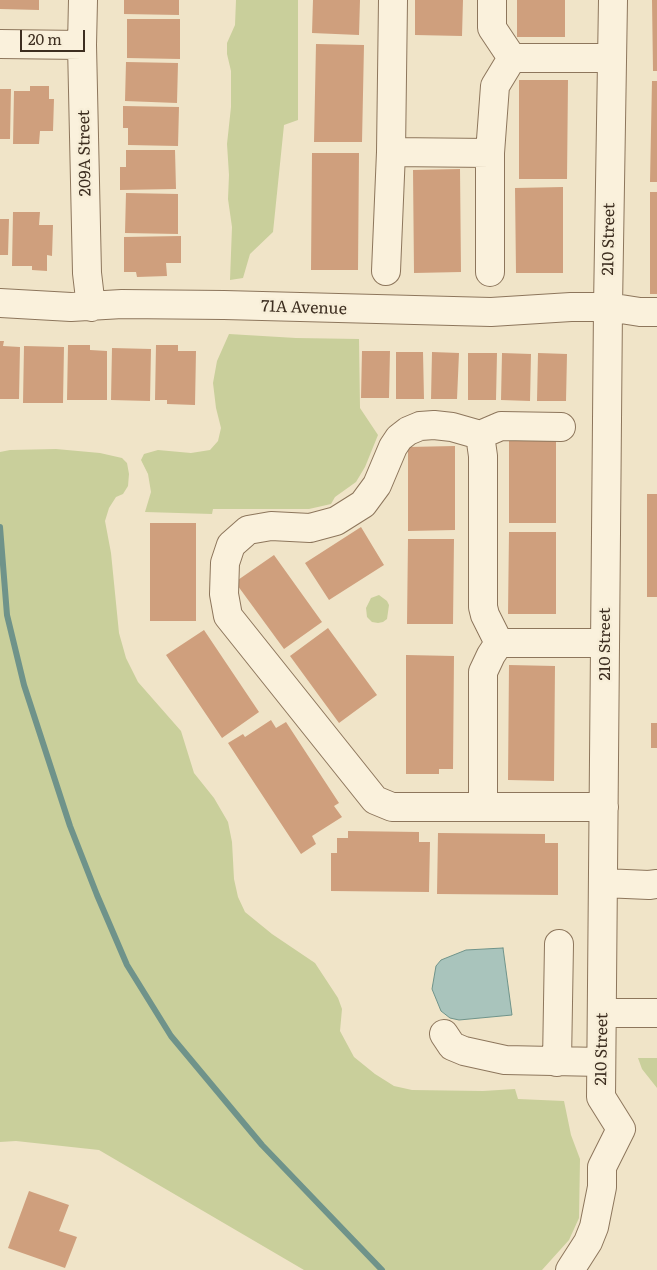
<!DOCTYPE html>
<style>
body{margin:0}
#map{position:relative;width:657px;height:1270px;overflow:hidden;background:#f0e4c8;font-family:Literata,serif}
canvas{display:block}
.scale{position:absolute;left:20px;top:30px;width:65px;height:22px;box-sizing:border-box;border:2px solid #3d2e20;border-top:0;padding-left:6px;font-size:15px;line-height:18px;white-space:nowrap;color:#3d2e20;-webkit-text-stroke:4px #f7eed8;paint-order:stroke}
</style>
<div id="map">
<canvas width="657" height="1270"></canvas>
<div class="scale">20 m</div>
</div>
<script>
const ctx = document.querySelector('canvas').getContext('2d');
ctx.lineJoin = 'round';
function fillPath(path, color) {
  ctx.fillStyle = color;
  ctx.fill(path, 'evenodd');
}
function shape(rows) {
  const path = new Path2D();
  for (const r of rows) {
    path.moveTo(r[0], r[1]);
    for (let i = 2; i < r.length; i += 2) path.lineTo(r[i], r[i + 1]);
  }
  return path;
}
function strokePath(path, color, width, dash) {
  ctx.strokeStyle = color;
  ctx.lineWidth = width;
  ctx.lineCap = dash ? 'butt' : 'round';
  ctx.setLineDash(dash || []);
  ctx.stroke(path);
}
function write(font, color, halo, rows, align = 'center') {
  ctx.font = font + ' Literata,serif';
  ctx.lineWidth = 5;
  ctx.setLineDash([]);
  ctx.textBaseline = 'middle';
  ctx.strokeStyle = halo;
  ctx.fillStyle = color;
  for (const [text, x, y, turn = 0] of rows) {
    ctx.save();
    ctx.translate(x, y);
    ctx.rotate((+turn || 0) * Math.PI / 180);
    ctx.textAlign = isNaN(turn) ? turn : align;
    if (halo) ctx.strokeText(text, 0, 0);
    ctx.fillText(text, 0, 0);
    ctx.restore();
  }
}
const green = shape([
 [236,0,298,0,298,120,284,125,273,232,250,254,243,278,230,280,232,227,228,199,229,175,227,144,231,107,231,71,227,54,227,43,235,25],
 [229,334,296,338,359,339,360,408,378,435,365,467,356,482,335,497,331,504,309,509,213,509,212,514,145,512,151,492,148,474,141,460,144,454,158,450,191,453,210,450,218,441,221,428,216,408,213,383,217,361],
 [56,449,100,453,122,458,127,463,129,474,128,486,123,494,116,497,109,508,105,521,111,553,119,633,126,658,138,682,181,731,194,773,214,798,228,822,232,842,234,879,238,897,245,912,272,934,315,963,338,998,342,1009,340,1031,354,1057,375,1074,394,1086,412,1090,483,1091,515,1089,518,1099,564,1101,571,1135,580,1159,579,1218,569,1240,542,1270,304,1270,99,1150,16,1141,0,1142,0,452,10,450],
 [379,595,387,601,389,605,387,619,383,622,378,623,372,622,367,617,366,608,371,598],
 [638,1058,657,1058,657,1088,642,1069]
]);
const water = shape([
 [503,948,512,1015,459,1020,450,1018,441,1011,432,989,436,966,441,960,466,950,503,948]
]);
const stream = shape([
 [0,527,7,615,24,685,70,826,97,895,127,965,171,1036,262,1145,382,1270]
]);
const building = shape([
 [0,0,39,0,39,10,0,9],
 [124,0,179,0,179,15,124,14],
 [313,0,360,0,359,35,312,33],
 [415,0,463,0,462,36,415,35],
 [517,0,565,0,565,37,517,37],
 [652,0,657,0,657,71,653,71],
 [127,19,180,19,180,59,127,58],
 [316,44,364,45,362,142,314,142],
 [126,62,178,63,177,103,125,101],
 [519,80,568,80,567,179,519,179],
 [652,81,657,81,657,182,650,182],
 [30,86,49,86,49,99,54,99,53,131,40,131,39,144,13,144,14,91,30,91],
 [0,89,11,89,10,139,0,139],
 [123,106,179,107,178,146,128,145,128,128,123,128],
 [126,150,175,150,176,189,120,190,120,167,126,167],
 [312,153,359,153,358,270,311,270],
 [460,169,461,272,414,273,413,170],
 [563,187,563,273,516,273,515,188],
 [650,192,657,192,657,294,650,294],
 [126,193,178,194,178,234,125,233],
 [13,212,40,212,39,225,53,225,52,256,47,255,47,271,32,270,32,266,12,266],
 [0,219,9,219,8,255,0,255],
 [181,236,181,263,166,263,167,276,137,277,136,272,124,272,124,237],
 [0,341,4,341,3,346,20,347,19,399,0,399],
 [68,345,90,345,90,350,107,351,107,400,67,400],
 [156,345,178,345,178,351,196,351,195,405,167,404,167,400,155,400],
 [24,346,64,347,63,403,23,403],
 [112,348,151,349,150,401,111,400],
 [362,351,390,351,389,398,361,398],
 [396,352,423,352,424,399,396,399],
 [432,352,459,353,457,399,431,399],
 [468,353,497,353,496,400,468,400],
 [502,353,531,354,530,401,501,400],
 [538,353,567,354,566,401,537,401],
 [509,441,556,441,556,523,509,523],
 [455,446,455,530,408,531,408,447],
 [647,494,657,494,657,597,647,597],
 [150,523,196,523,196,621,150,621],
 [361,527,384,565,329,600,305,563],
 [509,532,556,532,556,614,508,614],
 [408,539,454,539,453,624,407,624],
 [274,555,322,622,284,649,235,582],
 [328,628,377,695,339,723,290,656],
 [204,630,259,712,222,738,166,655],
 [406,655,454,656,453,769,439,769,439,774,406,774],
 [509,665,555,666,554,781,508,780],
 [271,720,276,728,286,722,339,803,334,806,342,817,312,836,316,844,301,854,228,743,243,734,245,737],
 [651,723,657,723,657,748,651,748],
 [348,831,419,832,419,842,430,842,429,892,331,891,331,853,337,853,337,838,348,838],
 [438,833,545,834,545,843,558,843,558,895,437,894],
 [29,1191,69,1205,59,1231,77,1237,65,1268,8,1248]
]);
const minor = shape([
 [83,0,82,45,87,273,91,307],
 [0,44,82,45],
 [512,58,612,58],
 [391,152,490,153],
 [386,271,391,152,393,0],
 [490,272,490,153,495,86,512,58,492,28,492,0],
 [0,303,71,307,122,304,224,305,491,312,571,307,608,307,640,312,657,312],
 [561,427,501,426,480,435,452,427,434,425,420,426,408,431,399,438,393,447,377,485,363,504,336,521,310,528,271,526,248,530,231,545,225,563,224,594,228,616,375,800,392,807,604,807],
 [480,435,483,456,483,607,485,615,499,643,491,655,483,672,483,807],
 [499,643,605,643],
 [603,883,649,885,657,884],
 [602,1013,657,1013],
 [444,1034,452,1046,464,1051,505,1060,601,1062],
 [557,1062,559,944],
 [570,1270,588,1242,594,1227,602,1187,602,1167,621,1129,601,1097,608,307,613,0]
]);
const streetNames = [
 ["209A Street",85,153,-91],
 ["210 Street",609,239,-89],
 ["71A Avenue",304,308,2],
 ["210 Street",605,644,-90],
 ["210 Street",602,1049,-89]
];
fillPath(green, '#c9cf9b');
fillPath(water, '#a9c4bc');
strokePath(water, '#6f938a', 1);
strokePath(stream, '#6f938a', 6);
fillPath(building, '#cf9f7d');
strokePath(minor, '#8d765c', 30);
strokePath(minor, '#faf1dc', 28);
write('16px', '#3d2e20', '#f7eed8', streetNames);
</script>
